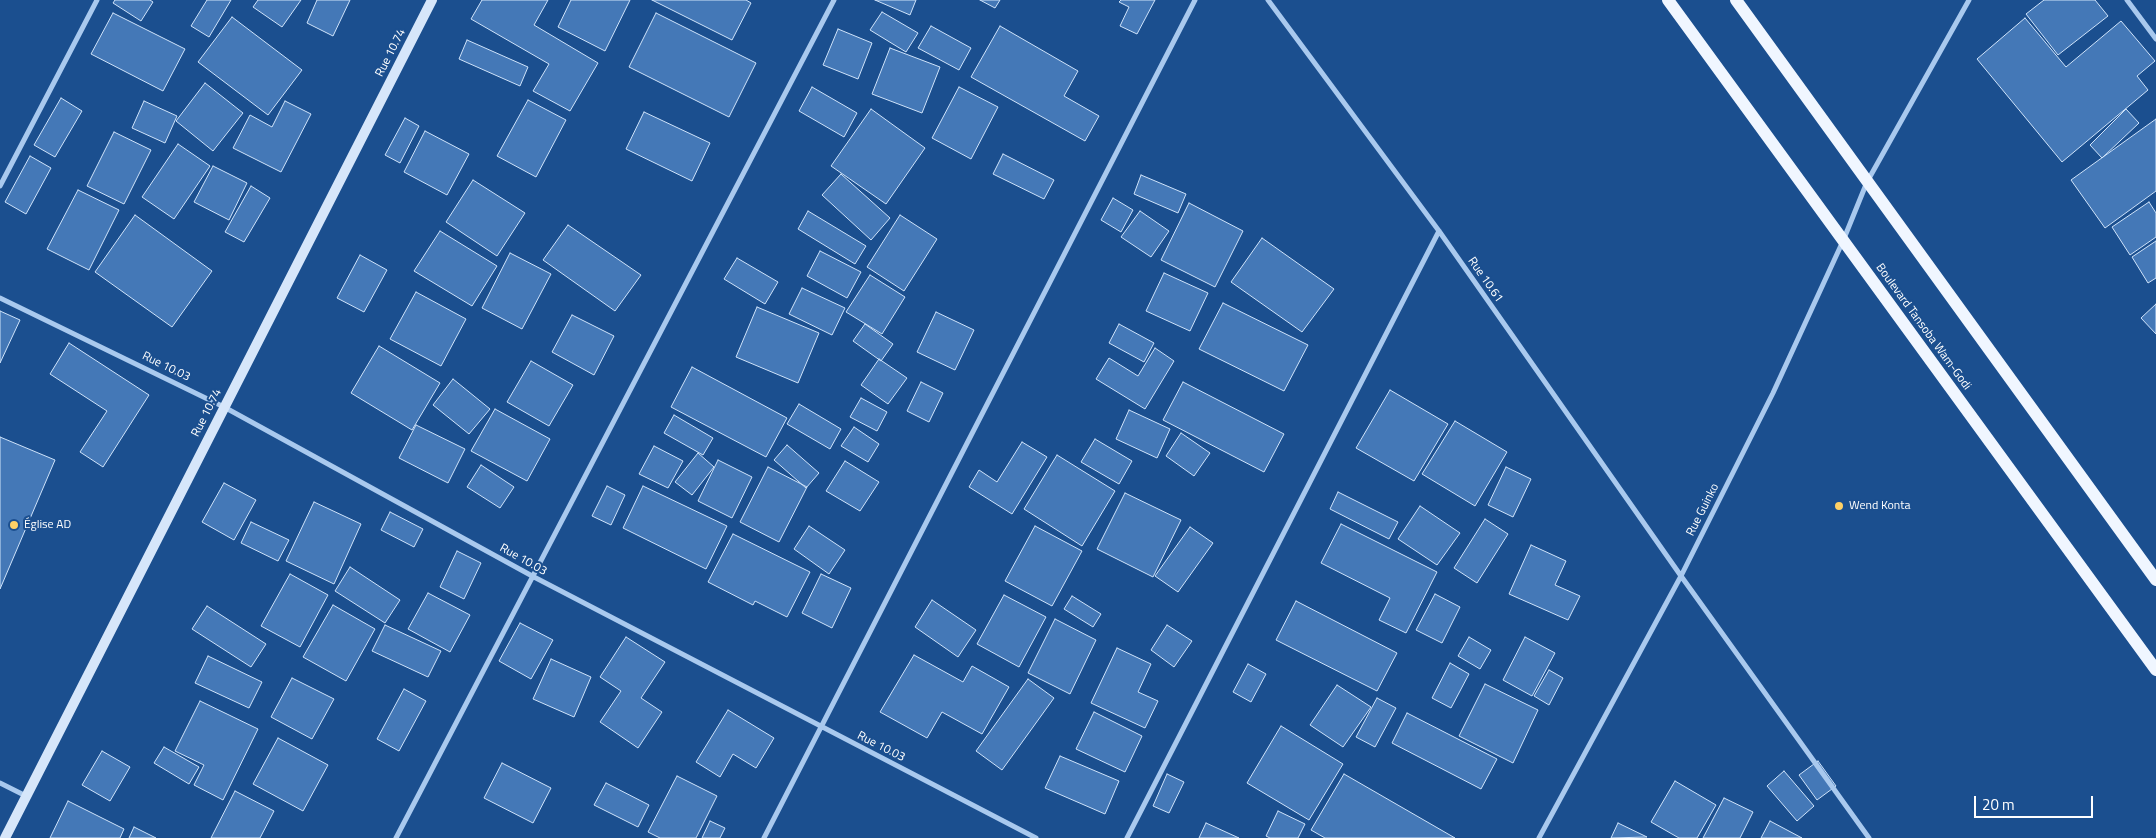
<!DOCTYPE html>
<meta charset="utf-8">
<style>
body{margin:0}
#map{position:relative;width:2156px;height:838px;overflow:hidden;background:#1b4f8f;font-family:"Titillium Web",sans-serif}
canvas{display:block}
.scale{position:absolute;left:1974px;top:796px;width:119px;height:22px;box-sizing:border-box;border:2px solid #fff;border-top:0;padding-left:6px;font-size:15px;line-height:18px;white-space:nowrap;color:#fff;-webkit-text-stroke:4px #1b4f8f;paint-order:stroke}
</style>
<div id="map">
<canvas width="2156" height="838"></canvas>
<div class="scale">20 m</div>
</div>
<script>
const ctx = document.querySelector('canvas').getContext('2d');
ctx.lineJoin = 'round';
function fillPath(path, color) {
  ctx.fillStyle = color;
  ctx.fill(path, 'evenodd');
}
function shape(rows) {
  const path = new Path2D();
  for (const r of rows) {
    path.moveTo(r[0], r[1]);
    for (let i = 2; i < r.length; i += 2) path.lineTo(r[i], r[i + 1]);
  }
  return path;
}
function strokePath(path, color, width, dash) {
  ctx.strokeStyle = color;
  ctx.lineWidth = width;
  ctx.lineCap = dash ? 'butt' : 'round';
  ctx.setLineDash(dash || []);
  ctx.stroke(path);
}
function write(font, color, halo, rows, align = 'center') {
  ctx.font = font + ' "Titillium Web",sans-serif';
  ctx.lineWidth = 4;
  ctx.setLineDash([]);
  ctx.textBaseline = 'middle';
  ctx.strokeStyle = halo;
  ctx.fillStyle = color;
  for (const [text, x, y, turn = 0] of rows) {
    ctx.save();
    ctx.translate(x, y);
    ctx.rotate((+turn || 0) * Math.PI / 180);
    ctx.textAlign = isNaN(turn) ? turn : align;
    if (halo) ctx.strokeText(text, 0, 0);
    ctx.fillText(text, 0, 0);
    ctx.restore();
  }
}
const building = shape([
 [115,0,150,0,153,2,141,21,113,3,115,0],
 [207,0,231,0,209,37,191,26,207,0],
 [258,0,301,0,282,27,253,7,258,0],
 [317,0,350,0,333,36,307,23,317,0],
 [482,0,548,0,534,25,598,63,570,111,533,91,549,64,471,19,482,0],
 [571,0,630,0,605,51,558,27,571,0],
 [652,0,746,0,751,3,732,40,652,0],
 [875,0,916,0,910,15,875,0],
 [980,0,1000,0,995,8,980,0],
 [1121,0,1155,0,1137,34,1120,26,1129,7,1119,2,1121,0],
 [2044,0,2095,0,2108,16,2058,55,2026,14,2044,0],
 [882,12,918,33,906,52,870,30,882,12],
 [113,13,185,49,163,91,91,54,113,13],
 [656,13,756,63,729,117,629,67,656,13],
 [232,17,302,70,268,115,198,62,232,17],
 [2025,18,2066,67,2121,21,2155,61,2137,76,2148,90,2062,162,1977,59,2025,18],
 [931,26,971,48,959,70,918,48,931,26],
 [1000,26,1078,71,1064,96,1099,116,1085,141,971,77,1000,26],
 [838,29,872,43,858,79,823,65,838,29],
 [467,40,528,67,520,86,459,59,467,40],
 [890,48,940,67,922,113,872,94,890,48],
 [205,83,243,113,213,151,176,121,205,83],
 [812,87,857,113,844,137,799,111,812,87],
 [959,87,998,107,971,159,932,138,959,87],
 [61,98,82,111,55,157,34,145,61,98],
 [528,100,566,120,536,177,497,156,528,100],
 [144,101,177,116,165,143,132,128,144,101],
 [285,101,311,114,281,172,233,148,250,115,272,127,285,101],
 [871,109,925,148,886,204,831,166,871,109],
 [2126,109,2139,123,2102,158,2090,145,2126,109],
 [644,112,710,143,692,181,626,149,644,112],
 [405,118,419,126,400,163,385,155,405,118],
 [2156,119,2156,191,2105,228,2071,180,2156,119],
 [425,131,469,154,447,195,404,172,425,131],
 [114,132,151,150,124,204,87,186,114,132],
 [178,144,210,166,174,219,142,197,178,144],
 [1003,154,1054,180,1044,199,993,174,1003,154],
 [30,156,51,168,26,214,5,202,30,156],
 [213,166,247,183,229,220,194,202,213,166],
 [841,174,890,218,871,240,822,195,841,174],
 [1141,175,1186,194,1178,213,1134,194,1141,175],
 [473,180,525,213,497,256,446,222,473,180],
 [251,186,270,198,244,242,225,232,251,186],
 [78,190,119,210,89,270,47,249,78,190],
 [1113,198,1133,210,1121,232,1101,220,1113,198],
 [2149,202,2156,213,2156,237,2130,255,2112,227,2149,202],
 [1189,203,1243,231,1215,287,1161,260,1189,203],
 [808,211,866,246,855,264,798,229,808,211],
 [1140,211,1169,231,1151,257,1121,237,1140,211],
 [135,215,212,271,172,327,95,272,135,215],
 [900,215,937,239,904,291,867,267,900,215],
 [568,225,641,275,615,311,543,260,568,225],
 [440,231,497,266,472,306,414,271,440,231],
 [1262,238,1334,289,1302,332,1231,282,1262,238],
 [2156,241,2156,278,2148,283,2132,257,2156,241],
 [820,251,861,272,847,298,807,276,820,251],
 [510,253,551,274,522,329,482,308,510,253],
 [360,255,387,270,364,312,337,298,360,255],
 [737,258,778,282,765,304,724,279,737,258],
 [1164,273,1208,293,1190,331,1146,311,1164,273],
 [870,275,905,297,882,334,846,312,870,275],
 [802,288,845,308,832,335,789,314,802,288],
 [416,292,466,319,441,366,390,339,416,292],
 [1223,303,1308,345,1284,391,1199,349,1223,303],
 [2156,304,2156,334,2141,318,2156,304],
 [757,307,819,333,798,383,736,357,757,307],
 [0,311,20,320,0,363,0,311],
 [936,312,974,330,955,370,917,352,936,312],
 [572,315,614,336,594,375,552,352,572,315],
 [865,324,893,344,881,361,853,341,865,324],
 [1119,324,1154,343,1144,362,1109,343,1119,324],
 [69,343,149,395,103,467,80,452,107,411,50,374,69,343],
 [379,346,440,383,412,430,351,393,379,346],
 [1155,348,1174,361,1145,409,1096,379,1109,358,1138,376,1155,348],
 [879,359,907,378,888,404,861,385,879,359],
 [531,361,573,385,549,426,507,402,531,361],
 [692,367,787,418,766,457,671,407,692,367],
 [453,379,490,409,469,434,433,405,453,379],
 [921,382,943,393,929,422,907,411,921,382],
 [1183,382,1284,434,1264,472,1163,420,1183,382],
 [1390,390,1448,424,1414,481,1356,448,1390,390],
 [861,398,887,412,877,431,850,417,861,398],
 [799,404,841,429,830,449,787,424,799,404],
 [495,409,550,439,527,481,471,451,495,409],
 [1129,410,1170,429,1157,458,1116,439,1129,410],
 [674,415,713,438,703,455,664,433,674,415],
 [1455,421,1507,452,1475,506,1422,474,1455,421],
 [416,425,465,449,448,483,399,458,416,425],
 [854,427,879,444,868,462,841,446,854,427],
 [1181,433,1210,453,1194,476,1166,456,1181,433],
 [0,437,55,460,0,589,0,437],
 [1095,439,1132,461,1119,484,1081,462,1095,439],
 [1022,442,1047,457,1012,514,969,487,979,470,997,482,1022,442],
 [787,445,819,473,806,488,774,460,787,445],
 [654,446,683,461,668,488,639,474,654,446],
 [698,453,714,467,692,495,675,482,698,453],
 [1057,455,1115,491,1082,546,1024,509,1057,455],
 [718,460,752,477,732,518,698,501,718,460],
 [845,461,879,482,860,511,826,491,845,461],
 [481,465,514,487,500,508,467,487,481,465],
 [768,467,807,487,779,542,740,522,768,467],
 [1506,467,1531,479,1513,517,1488,505,1506,467],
 [224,483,256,500,234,540,202,522,224,483],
 [607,486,625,495,611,525,592,516,607,486],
 [643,486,727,526,706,569,623,528,643,486],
 [1338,492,1398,522,1389,539,1330,509,1338,492],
 [1125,493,1181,520,1153,577,1097,549,1125,493],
 [314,502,361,524,334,584,286,561,314,502],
 [1420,506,1460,533,1437,565,1398,539,1420,506],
 [390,512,423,529,414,547,381,530,390,512],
 [1485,519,1508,534,1477,583,1454,568,1485,519],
 [251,522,289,540,278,561,241,543,251,522],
 [1341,524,1437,572,1406,633,1379,620,1390,598,1321,563,1341,524],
 [809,526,845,550,829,574,794,549,809,526],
 [1035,526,1082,551,1052,606,1005,581,1035,526],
 [1190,527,1213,543,1178,592,1155,576,1190,527],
 [733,534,810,572,787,617,755,601,753,605,708,582,733,534],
 [1531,545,1566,561,1555,585,1580,596,1568,620,1509,594,1531,545],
 [457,551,481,563,464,599,440,587,457,551],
 [350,567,400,600,385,623,335,591,350,567],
 [290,574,328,595,300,647,261,626,290,574],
 [821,574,851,588,832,628,802,613,821,574],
 [428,593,470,615,450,652,408,629,428,593],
 [1435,594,1460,607,1442,643,1416,630,1435,594],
 [1004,595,1046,617,1019,667,977,644,1004,595],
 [1072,596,1101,614,1093,627,1064,609,1072,596],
 [932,600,976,630,958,657,915,627,932,600],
 [1296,601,1397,653,1377,691,1276,640,1296,601],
 [333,605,375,629,346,681,303,657,333,605],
 [207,606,266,644,251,667,192,629,207,606],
 [1055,619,1096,640,1070,694,1028,673,1055,619],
 [520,623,553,640,531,679,499,661,520,623],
 [385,625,441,651,428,677,372,651,385,625],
 [1167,625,1192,641,1174,667,1151,650,1167,625],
 [626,637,665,662,641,698,662,712,638,748,600,722,621,691,600,677,626,637],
 [1469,637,1491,650,1480,669,1458,656,1469,637],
 [1525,637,1555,653,1532,696,1503,680,1525,637],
 [1117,648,1151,664,1138,692,1158,701,1145,728,1091,703,1117,648],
 [914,655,963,682,972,666,1009,687,982,734,942,712,927,738,880,712,914,655],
 [208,656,262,682,249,708,195,683,208,656],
 [551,659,591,677,574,717,533,699,551,659],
 [1450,663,1469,674,1451,708,1432,698,1450,663],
 [1248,664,1266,674,1251,702,1233,692,1248,664],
 [1549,670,1563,678,1549,705,1534,696,1549,670],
 [292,678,334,699,312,739,271,717,292,678],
 [1028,679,1054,698,1002,770,976,751,1028,679],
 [1485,684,1538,710,1513,763,1459,736,1485,684],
 [1337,685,1371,707,1343,747,1310,725,1337,685],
 [404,689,426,701,399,751,377,739,404,689],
 [1377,698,1396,708,1375,747,1356,737,1377,698],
 [200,701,258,729,223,800,194,785,204,765,175,751,200,701],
 [728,710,774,738,756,768,733,754,720,777,696,762,728,710],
 [1094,712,1142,736,1125,772,1076,749,1094,712],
 [1407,713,1497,759,1481,789,1392,743,1407,713],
 [1281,726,1343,764,1309,820,1247,783,1281,726],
 [278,738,328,765,303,811,253,784,278,738],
 [164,747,199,767,189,784,154,763,164,747],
 [102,751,130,767,110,801,82,785,102,751],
 [1060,756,1119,781,1105,814,1045,788,1060,756],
 [1818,761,1836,786,1817,800,1799,775,1818,761],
 [502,763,551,788,533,823,484,798,502,763],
 [1784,771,1814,806,1797,821,1767,786,1784,771],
 [1167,774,1184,782,1169,813,1153,806,1167,774],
 [1344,774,1455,838,1325,838,1311,830,1344,774],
 [677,776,717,796,696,838,660,838,648,832,677,776],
 [1675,781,1716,805,1697,838,1679,838,1651,822,1675,781],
 [606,783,649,805,638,827,594,805,606,783],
 [235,791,274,811,260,838,211,838,235,791],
 [1724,798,1753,812,1740,838,1703,838,1724,798],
 [68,801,124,829,120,838,50,838,68,801],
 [1278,811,1305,824,1298,838,1270,838,1266,836,1278,811],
 [710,821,725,828,720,838,702,838,710,821],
 [1770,821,1802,838,1761,838,1770,821],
 [1206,823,1239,838,1199,838,1206,823],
 [1618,823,1647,837,1611,838,1618,823],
 [134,827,156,838,129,838,134,827]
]);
const minor = shape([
 [1268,0,1439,231,1681,576,1869,838],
 [2127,0,2156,39],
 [0,186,97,0],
 [0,298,224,407,534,577,1036,838],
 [0,783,26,796],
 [396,838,834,0],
 [764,838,1195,0],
 [1127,838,1439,231],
 [1539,838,1681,576,1773,393,1843,241,1867,182,1969,0]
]);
const secondary = shape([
 [5,838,432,0]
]);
const primary = shape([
 [1668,0,2156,670],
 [1736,0,2156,580]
]);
const markers = [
 [1839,506,5,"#ffd166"],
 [14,525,5,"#ffd166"]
];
const streetNames = [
 ["Rue 10.74",391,53,-63],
 ["Rue 10.61",1485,280,55],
 ["Boulevard Tansoba Wam-Godi",1923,327,54],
 ["Rue 10.03",166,367,26],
 ["Rue 10.74",207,413,-63],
 ["Rue Guinko",1703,510,-63],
 ["Rue 10.03",523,560,29],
 ["Rue 10.03",881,747,27]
];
const poiNames = [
 ["Wend Konta",1849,506],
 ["Église AD",24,525]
];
fillPath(building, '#4478b7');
strokePath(building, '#cfe3fa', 1);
strokePath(minor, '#a9c9ee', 5);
strokePath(secondary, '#d6e6fa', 10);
strokePath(primary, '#f0f6ff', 12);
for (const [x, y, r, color] of markers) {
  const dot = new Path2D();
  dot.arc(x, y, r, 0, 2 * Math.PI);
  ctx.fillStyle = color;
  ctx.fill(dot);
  strokePath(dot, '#1b4f8f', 2);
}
write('12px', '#fff', '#1b4f8f', streetNames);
write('12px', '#fff', '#1b4f8f', poiNames, 'left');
</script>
